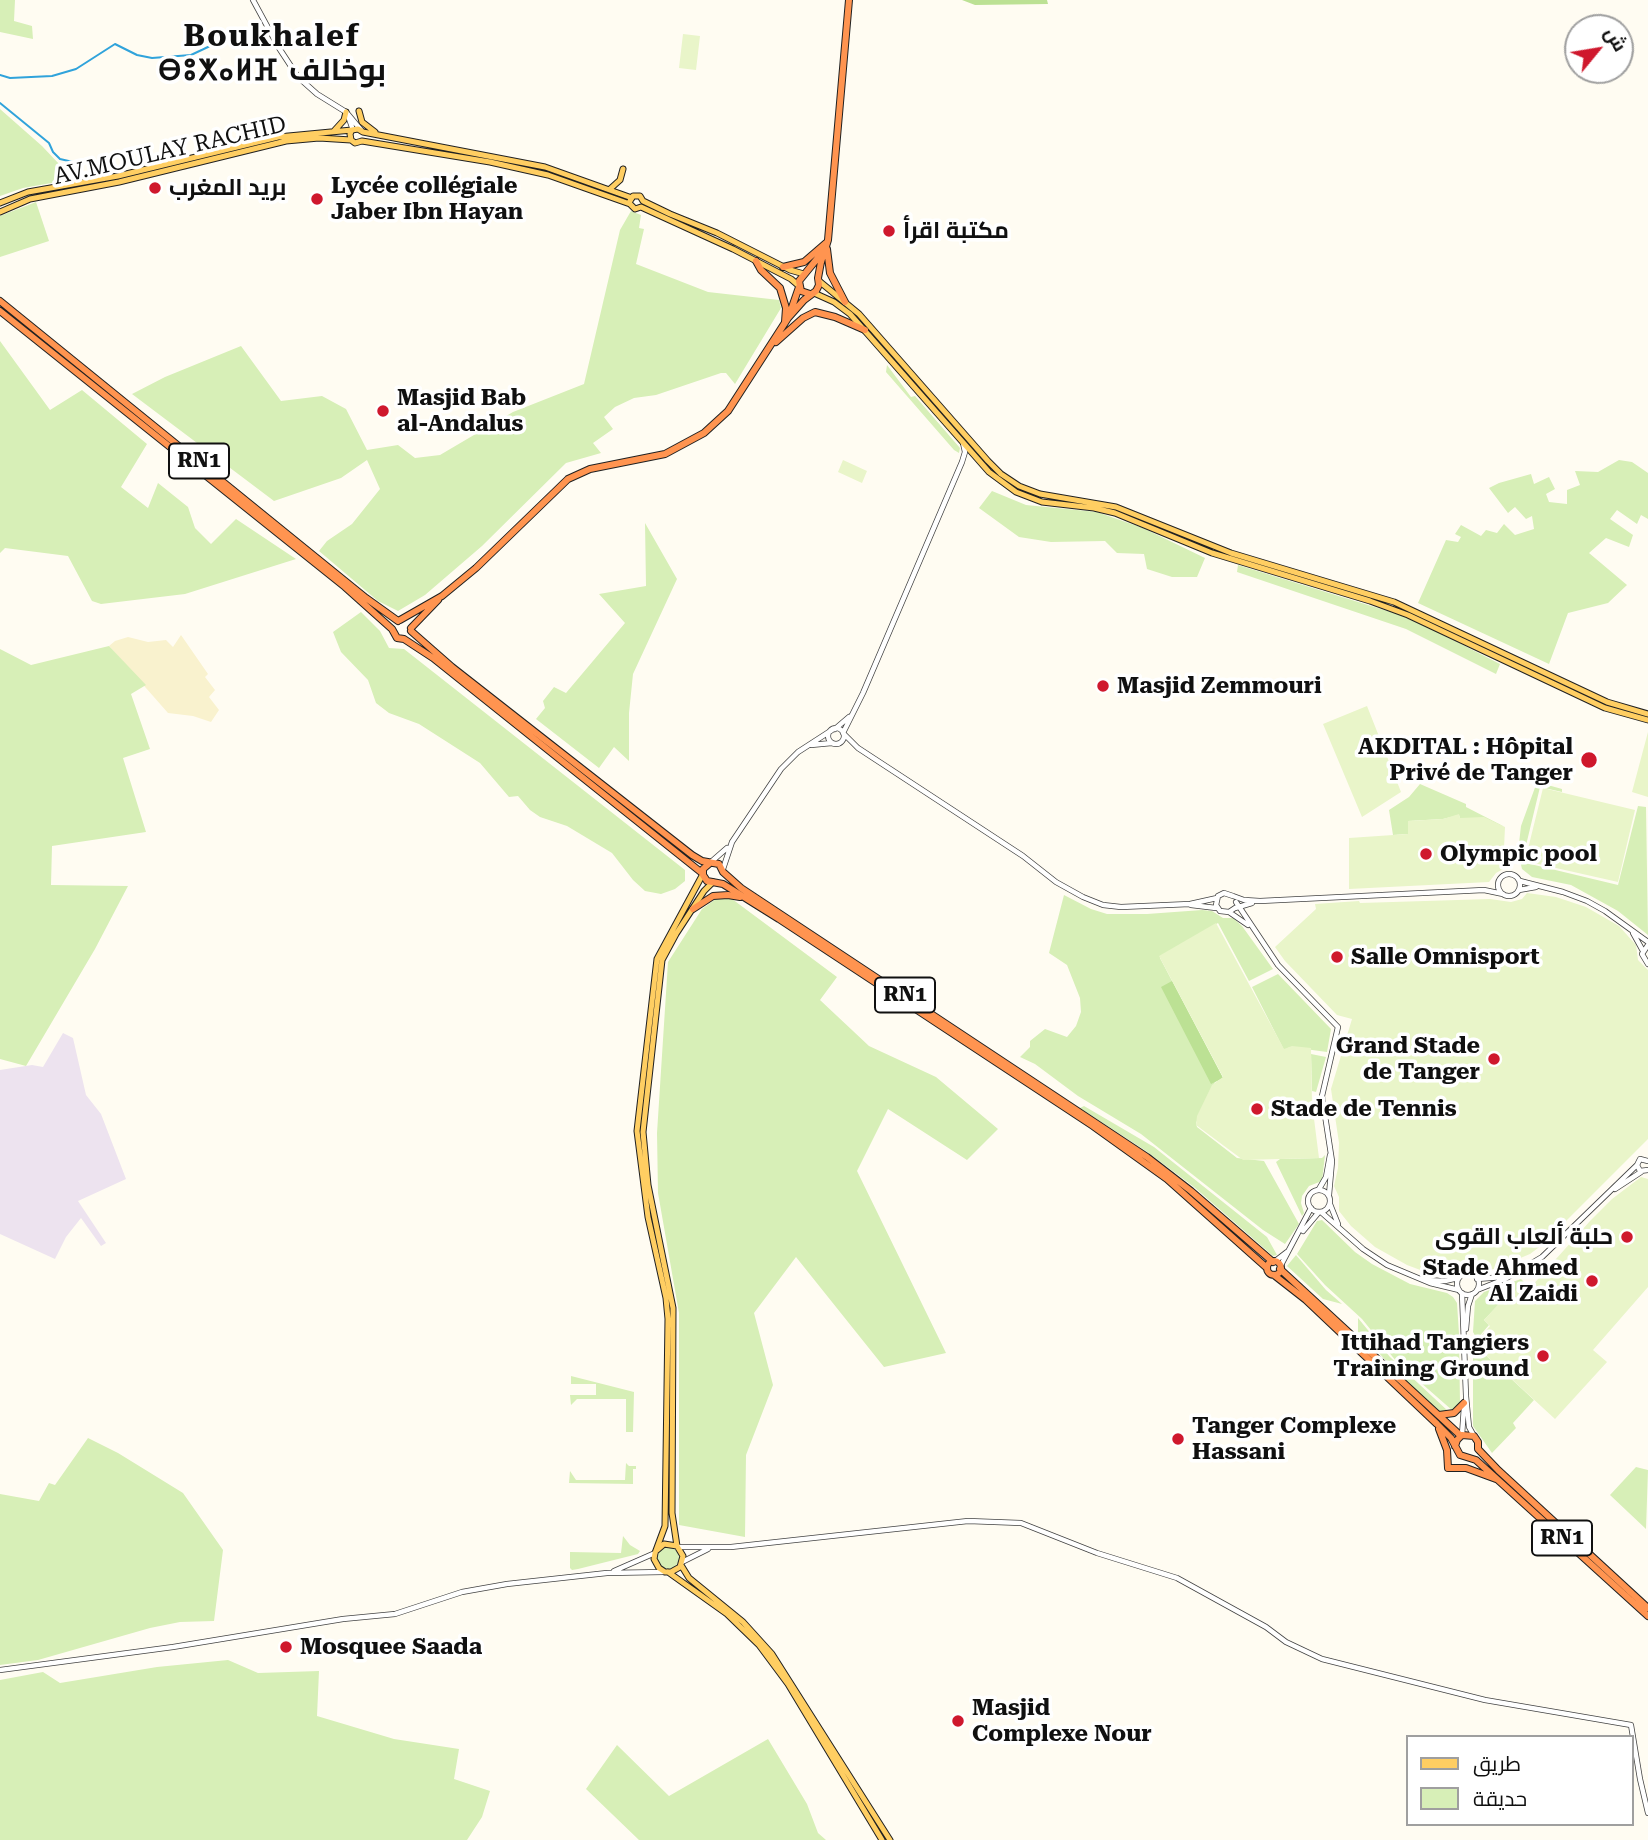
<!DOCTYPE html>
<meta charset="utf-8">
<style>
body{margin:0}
#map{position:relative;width:1648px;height:1840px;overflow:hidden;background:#fffcf2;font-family:"Roboto Serif",Cairo,serif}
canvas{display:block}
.legend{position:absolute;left:1406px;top:1735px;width:228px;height:91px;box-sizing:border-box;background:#fff;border:2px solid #9f9f9f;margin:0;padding:9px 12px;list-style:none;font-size:21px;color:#101010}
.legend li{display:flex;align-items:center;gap:14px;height:35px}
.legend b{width:35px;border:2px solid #9f9f9f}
.north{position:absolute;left:1564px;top:14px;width:70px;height:70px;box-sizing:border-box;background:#fff;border:2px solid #9f9f9f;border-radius:50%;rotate:60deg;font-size:19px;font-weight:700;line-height:28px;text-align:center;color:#101010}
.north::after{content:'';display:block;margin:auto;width:24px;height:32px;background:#cf182d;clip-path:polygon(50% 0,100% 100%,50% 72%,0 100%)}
</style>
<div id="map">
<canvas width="1648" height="1840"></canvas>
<ul class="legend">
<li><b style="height:9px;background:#ffce62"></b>طريق</li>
<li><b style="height:19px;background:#d7efb7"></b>حديقة</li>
</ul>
<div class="north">ش</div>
</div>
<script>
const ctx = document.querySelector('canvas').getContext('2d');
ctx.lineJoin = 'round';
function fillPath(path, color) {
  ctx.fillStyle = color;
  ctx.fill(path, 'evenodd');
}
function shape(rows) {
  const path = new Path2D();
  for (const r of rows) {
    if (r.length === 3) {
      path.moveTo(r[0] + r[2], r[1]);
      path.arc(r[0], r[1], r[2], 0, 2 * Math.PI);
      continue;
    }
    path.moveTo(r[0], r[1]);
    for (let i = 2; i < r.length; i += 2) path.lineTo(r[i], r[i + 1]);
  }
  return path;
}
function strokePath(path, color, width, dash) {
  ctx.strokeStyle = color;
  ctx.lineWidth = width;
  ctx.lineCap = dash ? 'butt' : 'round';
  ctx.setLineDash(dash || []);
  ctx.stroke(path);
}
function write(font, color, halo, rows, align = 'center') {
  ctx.font = font + ' "Roboto Serif",Cairo,"Noto Sans Tifinagh",serif';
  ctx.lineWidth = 7;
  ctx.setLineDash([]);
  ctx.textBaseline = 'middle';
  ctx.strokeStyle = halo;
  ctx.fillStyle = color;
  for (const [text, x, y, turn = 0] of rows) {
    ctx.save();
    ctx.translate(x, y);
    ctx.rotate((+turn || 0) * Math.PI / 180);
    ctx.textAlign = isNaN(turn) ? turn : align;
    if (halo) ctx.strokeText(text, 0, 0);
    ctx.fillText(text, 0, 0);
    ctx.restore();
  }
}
const industrial = shape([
 [63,1033,73,1038,86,1095,101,1114,126,1179,78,1201,106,1243,101,1246,81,1218,66,1237,55,1259,0,1234,0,1070,32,1065,43,1067]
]);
const farmland = shape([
 [181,635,208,674,205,677,215,690,209,697,219,710,211,722,193,716,168,713,109,646,115,641,128,637,148,642,166,640,173,647]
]);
const green = shape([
 [0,0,15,0,14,21,32,26,33,39,0,32],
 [0,109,42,146,60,165,82,166,80,178,23,188,0,196],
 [36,202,49,241,0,257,0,216],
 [631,211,641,215,639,228,644,229,636,264,708,292,779,300,781,308,735,384,726,373,721,373,656,395,634,398,615,407,604,417,613,429,593,443,601,453,566,463,482,546,425,595,398,611,378,601,319,551,327,541,352,524,380,489,367,460,341,478,274,501,132,394,165,377,241,346,281,401,322,396,346,409,367,450,398,445,415,458,440,455,513,412,584,384,620,230],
 [0,341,50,410,82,390,147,444,121,487,148,508,158,483,188,507,195,528,211,544,236,519,296,559,185,594,101,604,92,601,68,556,5,548,0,553],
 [887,365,911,397,915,396,960,448,959,453,954,450,886,372],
 [1619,460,1632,462,1648,473,1648,519,1641,515,1637,524,1617,510,1610,519,1633,535,1629,547,1606,538,1589,553,1627,585,1608,603,1568,613,1549,664,1418,603,1446,540,1458,542,1461,537,1455,534,1461,525,1481,536,1486,530,1497,533,1504,524,1515,535,1534,529,1532,516,1526,519,1515,507,1508,513,1489,488,1499,483,1531,474,1534,484,1549,477,1555,489,1546,494,1549,502,1567,504,1567,490,1580,485,1575,471,1598,472],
 [992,491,1026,505,1097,512,1143,528,1205,558,1197,577,1172,577,1147,569,1144,554,1117,553,1105,541,1051,542,1019,537,979,508],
 [645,523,677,579,633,674,629,713,629,761,614,747,599,768,536,719,545,708,543,701,554,687,566,693,625,623,599,594,646,586],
 [1238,565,1394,613,1362,599,1397,613,1422,624,1500,664,1496,674,1406,629,1237,572],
 [361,612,380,631,389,648,404,649,685,870,685,881,675,889,661,894,645,891,633,880,612,853,567,826,540,817,530,810,518,796,509,797,480,763,419,724,389,713,376,703,368,680,341,652,333,632],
 [109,646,146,685,131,694,150,749,123,758,146,832,52,846,51,885,128,886,95,949,26,1066,0,1059,0,649,31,665],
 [1537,782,1562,789,1562,792,1540,787,1522,862,1618,885,1638,806,1646,807,1648,935,1618,911,1571,885,1532,877,1522,869,1518,852,1521,826],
 [1420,784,1466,804,1466,807,1503,826,1460,818,1459,815,1443,819,1408,821,1408,834,1393,835,1389,810,1409,797],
 [724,893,837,977,820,1000,869,1046,936,1077,998,1129,967,1160,888,1109,857,1171,946,1353,884,1367,796,1257,754,1313,773,1385,746,1455,745,1537,679,1525,679,1313,658,1193,657,1133,668,962,702,909],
 [1064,895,1091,909,1107,914,1147,914,1202,910,1212,911,1223,918,1233,918,1242,926,1273,969,1249,981,1218,923,1160,958,1223,1078,1215,1082,1196,1123,1197,1127,1237,1158,1264,1161,1299,1224,1285,1244,1263,1230,1141,1134,1078,1096,1035,1064,1020,1057,1030,1047,1030,1041,1045,1029,1067,1037,1076,1026,1081,1012,1080,998,1067,965,1049,953],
 [1278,974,1331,1029,1327,1052,1290,1047,1284,1050,1252,987],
 [1311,1054,1326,1057,1316,1092,1312,1091],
 [1084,1106,1154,1147,1267,1237,1277,1255,1273,1256,1194,1187,1146,1151,1080,1108],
 [1325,1155,1322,1181,1309,1186,1302,1196,1301,1203,1304,1213,1302,1216,1276,1162,1280,1159,1322,1158],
 [1322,1220,1355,1252,1372,1264,1410,1284,1447,1293,1453,1297,1457,1303,1459,1334,1460,1404,1453,1411,1396,1361,1362,1319,1325,1285,1297,1254,1317,1221],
 [1296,1255,1326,1290,1342,1304,1323,1299,1287,1266],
 [1521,1279,1532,1290,1529,1292,1521,1285,1508,1299,1506,1297,1484,1320,1489,1325,1477,1339,1473,1332,1475,1301,1484,1292],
 [1358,1318,1390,1357,1448,1411,1437,1411,1409,1386,1378,1352,1373,1351,1358,1332],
 [1473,1348,1479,1349,1534,1400,1513,1423,1516,1428,1492,1453,1473,1426],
 [571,1376,634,1392,633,1432,626,1432,626,1399,577,1399,571,1405,570,1395,596,1395,596,1384,571,1384],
 [88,1438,118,1453,183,1493,223,1550,214,1621,180,1622,150,1628,38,1660,0,1665,0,1494,39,1501,49,1483,55,1485],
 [626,1463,629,1466,636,1466,636,1469,633,1469,633,1484,569,1483,570,1471,576,1480,625,1480],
 [1636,1467,1648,1470,1646,1529,1610,1495],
 [623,1536,630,1545,640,1551,638,1554,578,1569,572,1570,570,1568,570,1552,621,1553],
 [668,1558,11],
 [228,1660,258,1673,319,1671,317,1716,394,1739,459,1749,454,1779,490,1791,482,1817,467,1840,0,1840,0,1680,43,1672,60,1683,157,1667],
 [768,1739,807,1804,818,1833,826,1840,639,1840,586,1789,617,1745,669,1796]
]);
const forest = shape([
 [962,0,1047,0,1048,4,975,5],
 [1172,981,1223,1078,1211,1084,1161,987]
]);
const pitch = shape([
 [683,34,700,36,696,70,679,68],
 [843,460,867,471,862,483,838,472],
 [1367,706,1401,792,1362,817,1323,724],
 [1648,732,1648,797,1632,792],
 [1543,788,1635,810,1618,882,1525,861],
 [1459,814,1460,818,1484,817,1505,827,1503,869,1496,873,1489,882,1349,889,1349,838,1408,834,1408,821,1443,819],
 [1527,893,1556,897,1586,907,1619,926,1636,945,1638,960,1648,970,1648,1139,1542,1245,1530,1254,1494,1269,1484,1270,1464,1266,1452,1276,1431,1274,1407,1265,1375,1247,1351,1226,1339,1211,1339,1197,1334,1186,1338,1168,1339,1143,1331,1089,1352,1019,1337,1015,1285,961,1275,947,1316,909,1315,904,1359,901,1360,903,1490,899,1511,902,1522,899],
 [1216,923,1284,1049,1292,1046,1311,1048,1312,1103,1319,1158,1243,1160,1196,1125,1197,1116,1212,1085,1223,1077,1159,956],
 [1641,1177,1648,1179,1648,1287,1593,1350,1607,1362,1555,1419,1479,1349,1482,1346,1477,1340,1490,1326,1484,1320,1505,1297,1508,1299,1521,1285,1530,1292,1532,1290,1530,1288,1590,1221,1612,1199]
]);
const stream = shape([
 [0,75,10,78,52,76,76,69,115,44,137,55,152,58,191,55,227,38],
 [0,103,49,143,53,152,60,159,73,162]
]);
const minor = shape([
 [253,0,279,48,298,77,317,94,346,112,361,130],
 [347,113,353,130],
 [836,736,8],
 [835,729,849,717],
 [843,733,863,693,962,462,965,452,963,443],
 [844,734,858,748,1023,856,1056,882,1083,897,1103,905,1121,907,1190,904,1217,898],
 [811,745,832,743],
 [711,862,727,848],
 [723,869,732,842,781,769,798,752,832,730],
 [1509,885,11],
 [1520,881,1563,892,1587,901,1605,911,1648,942],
 [1519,890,1536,887],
 [1233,896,1244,900,1260,901,1484,890,1503,894],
 [1233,896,1224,893,1218,896,1216,905,1220,911,1229,912,1235,908,1252,903],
 [1236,902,1278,965,1338,1027,1322,1096,1332,1161,1329,1195],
 [1191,905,1216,908],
 [1229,912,1248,925],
 [1633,933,1643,951],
 [1648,945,1642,954,1648,964],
 [1648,1161,1640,1159,1637,1165,1640,1171,1648,1170],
 [1319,1189,1326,1177,1330,1155],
 [1615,1189,1641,1172],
 [1319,1201,11],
 [1330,1204,1338,1224],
 [1321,1212,1363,1249,1387,1265,1430,1283,1459,1290],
 [1303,1231,1319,1212],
 [1274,1262,1287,1252],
 [1280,1267,1311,1208],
 [1468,1284,11],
 [1477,1279,1503,1277],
 [1425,1280,1445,1281,1458,1278],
 [1477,1290,1505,1279,1542,1257,1637,1165],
 [1462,1293,1466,1396,1469,1427,1474,1436],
 [1466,1329,1468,1306,1472,1294],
 [1462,1435,1464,1407],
 [678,1547,731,1547,968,1521,1021,1523,1097,1553,1177,1578,1266,1627,1286,1642,1322,1659,1485,1700,1631,1725,1640,1779,1648,1813],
 [682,1562,708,1549],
 [614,1571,655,1553],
 [0,1670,173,1647,343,1619,395,1614,462,1592,507,1584,607,1573,664,1572]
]);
const major = shape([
 [359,111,362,122,375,132],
 [334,131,344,120,346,112],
 [362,141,490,162,548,175,630,204,635,209,641,207,733,249,791,279,798,285],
 [362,141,355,143,351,140,350,134,352,130,358,129,363,132,545,167,632,198],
 [610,189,620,180,623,169],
 [630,201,633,196,640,196,643,201,670,214,717,233,790,270,804,274],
 [0,203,28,192,118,176,278,137,352,130],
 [0,212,30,199,119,182,286,141,319,138,351,140],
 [819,281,859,314,988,461,1001,474,1019,486,1040,494,1116,507,1231,553,1394,602,1607,702,1648,714],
 [814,293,834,302,850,314,989,472,1016,492,1042,502,1094,508,1115,513,1212,553,1370,601,1408,615,1605,708,1648,720],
 [677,1546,672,1513,673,1308,648,1185,643,1132,662,960,676,934,704,891,713,882],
 [657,1550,664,1544,677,1546,683,1556,680,1567,671,1572,665,1572,659,1568,654,1559,655,1553,665,1526,668,1319,666,1298,648,1217,637,1131,657,959,703,874],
 [681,1565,689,1578,743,1622,772,1654,890,1840],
 [668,1572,727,1614,759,1645,788,1684,882,1840]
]);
const highway = shape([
 [827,249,830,273,845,302],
 [756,261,761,270,780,288,786,308,785,322],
 [783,267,804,262,826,243],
 [810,294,801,291,799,281,821,254],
 [0,301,366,598,398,621],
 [0,311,345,587,392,629,397,638,404,639,433,658,702,873],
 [790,313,799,287],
 [776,342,803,318,815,312,835,317,865,330],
 [400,620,442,596,476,568,568,479,590,469,665,454,704,433,728,411,788,318,804,300,816,291,819,285,818,278,821,262,828,240,849,0],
 [411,628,438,600],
 [411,631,452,667,692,855,702,861,719,864,723,872,741,888,1147,1157,1191,1191,1273,1262],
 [710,863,703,869,703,875,707,881,723,884,779,919,1093,1126,1167,1179,1267,1268],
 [693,909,713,896,728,895,740,897],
 [1274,1268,7],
 [1280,1269,1461,1436],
 [1274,1275,1306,1300,1437,1424,1451,1438,1460,1455,1476,1460,1648,1616],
 [1439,1415,1454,1413,1464,1403],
 [1439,1429,1447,1450,1448,1468,1466,1468,1496,1479],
 [1455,1446,1457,1440,1462,1435,1474,1436,1478,1442,1478,1449,1498,1470,1648,1608]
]);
const markers = [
 [155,188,7,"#cf182d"],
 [317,199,7,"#cf182d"],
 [889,231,7,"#cf182d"],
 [383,411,7,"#cf182d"],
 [1103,686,7,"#cf182d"],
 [1589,760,9,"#cf182d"],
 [1426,854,7,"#cf182d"],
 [1337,957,7,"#cf182d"],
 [1494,1059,7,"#cf182d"],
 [1257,1109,7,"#cf182d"],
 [1627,1237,7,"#cf182d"],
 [1592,1281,7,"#cf182d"],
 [1543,1356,7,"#cf182d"],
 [1178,1439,7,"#cf182d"],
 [286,1647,7,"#cf182d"],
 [958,1721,7,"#cf182d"]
];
const shields = [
 [199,461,60],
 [905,995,60],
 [1562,1538,60]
];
const shieldNames = [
 ["RN1",199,461],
 ["RN1",905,995],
 ["RN1",1562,1538]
];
const streetNames = [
 ["AV.MOULAY RACHID",170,151,-13]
];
const poiNames = [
 ["Lycée collégiale",331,186],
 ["Jaber Ibn Hayan",331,212],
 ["بريد المغرب",169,188],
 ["مكتبة اقرأ",903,231],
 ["Masjid Bab",397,398],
 ["al-Andalus",397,424],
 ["Masjid Zemmouri",1117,686],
 ["AKDITAL : Hôpital",1573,747,"right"],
 ["Privé de Tanger",1573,773,"right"],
 ["Olympic pool",1440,854],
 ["Salle Omnisport",1351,957],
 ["Grand Stade",1480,1046,"right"],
 ["de Tanger",1480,1072,"right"],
 ["Stade de Tennis",1271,1109],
 ["حلبة ألعاب القوى",1613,1237,"right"],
 ["Stade Ahmed",1578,1268,"right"],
 ["Al Zaidi",1578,1294,"right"],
 ["Ittihad Tangiers",1529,1343,"right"],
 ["Training Ground",1529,1369,"right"],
 ["Tanger Complexe",1192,1426],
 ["Hassani",1192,1452],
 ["Mosquee Saada",300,1647],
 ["Masjid",972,1708],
 ["Complexe Nour",972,1734]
];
const districtNames = [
 ["Boukhalef",272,37],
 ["ⴱⵓⵅⴰⵍⴼ بوخالف",272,71]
];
fillPath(industrial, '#ede3ef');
fillPath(farmland, '#f9f2ce');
fillPath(green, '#d7efb7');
fillPath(forest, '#bce194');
fillPath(pitch, '#e9f5c9');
strokePath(stream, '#30a3db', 2);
strokePath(minor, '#434343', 6);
strokePath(major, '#212121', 7);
strokePath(highway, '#212121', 8);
strokePath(minor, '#fff', 4.5);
strokePath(major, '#ffce62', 5);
strokePath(highway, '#ff9450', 6);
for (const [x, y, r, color] of markers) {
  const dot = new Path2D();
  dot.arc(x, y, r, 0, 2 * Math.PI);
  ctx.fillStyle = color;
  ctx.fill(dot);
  strokePath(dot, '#fff', 2.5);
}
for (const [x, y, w] of shields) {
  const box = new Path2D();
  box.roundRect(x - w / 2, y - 17.5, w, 35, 5);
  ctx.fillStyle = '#fff';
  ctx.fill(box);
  strokePath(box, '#101010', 2);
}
write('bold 21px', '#101010', null, shieldNames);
write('23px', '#101010', '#fff', streetNames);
write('bold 23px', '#101010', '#fff', poiNames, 'left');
ctx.letterSpacing = '2px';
write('bold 30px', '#101010', '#fff', districtNames);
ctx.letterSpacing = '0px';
</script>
